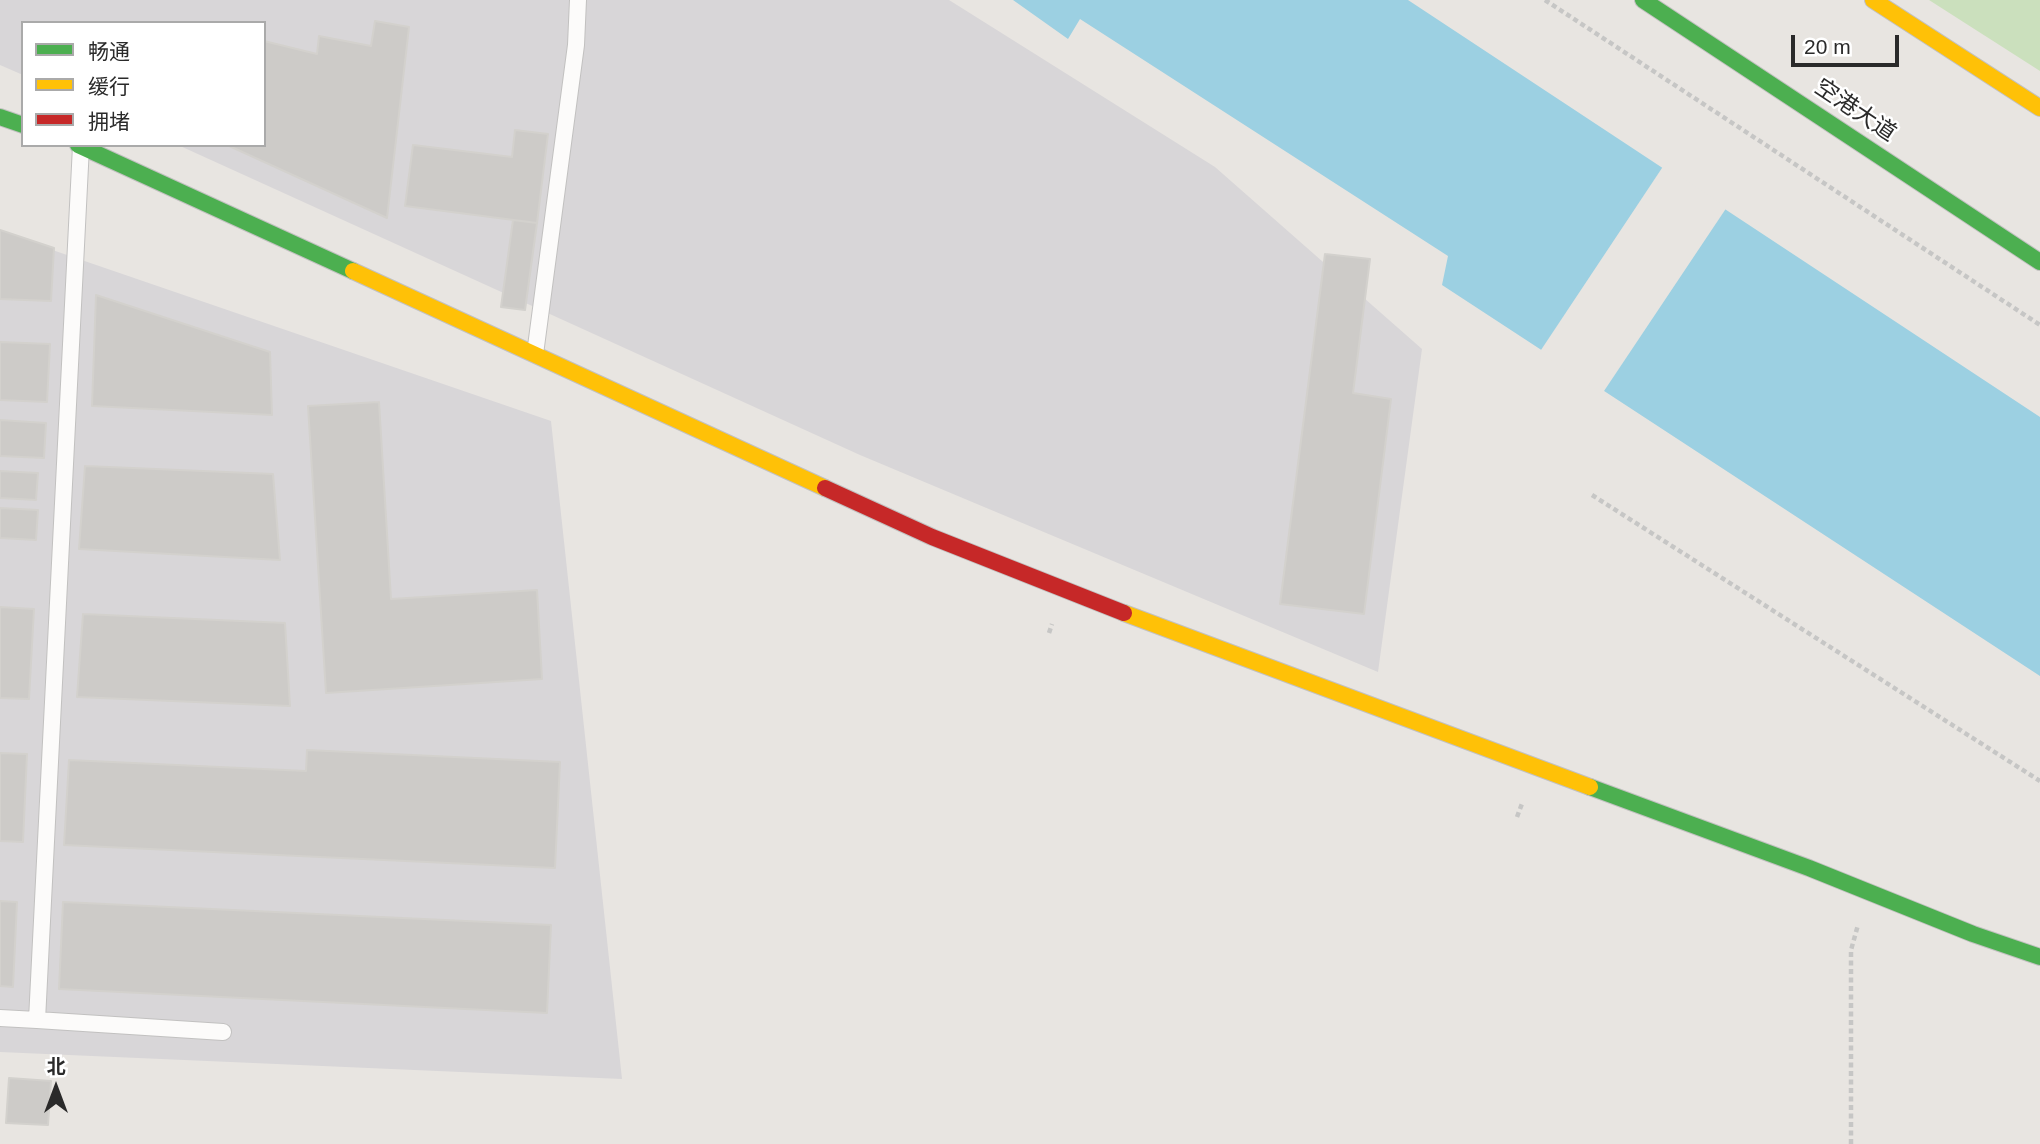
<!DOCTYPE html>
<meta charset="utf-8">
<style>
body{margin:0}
#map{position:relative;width:2040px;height:1144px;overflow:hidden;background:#e8e5e1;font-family:Helvetica,"Noto Sans SC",sans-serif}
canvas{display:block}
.legend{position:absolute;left:21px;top:21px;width:245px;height:126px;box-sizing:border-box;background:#fff;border:2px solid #aaa;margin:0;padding:9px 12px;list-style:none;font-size:21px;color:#2a2a2a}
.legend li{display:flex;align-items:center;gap:14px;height:35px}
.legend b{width:35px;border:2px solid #aaa}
.north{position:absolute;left:21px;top:1053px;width:70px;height:70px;-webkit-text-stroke:5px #fff;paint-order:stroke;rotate:0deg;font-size:19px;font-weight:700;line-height:28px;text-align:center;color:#2a2a2a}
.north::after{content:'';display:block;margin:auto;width:24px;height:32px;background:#2a2a2a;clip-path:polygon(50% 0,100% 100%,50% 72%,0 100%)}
.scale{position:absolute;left:1791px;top:35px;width:108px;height:32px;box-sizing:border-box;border:4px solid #2a2a2a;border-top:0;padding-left:9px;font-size:21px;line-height:24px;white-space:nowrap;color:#2a2a2a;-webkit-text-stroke:5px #fff;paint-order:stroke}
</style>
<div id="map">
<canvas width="2040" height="1144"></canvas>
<ul class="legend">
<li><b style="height:9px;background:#4caf50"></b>畅通</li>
<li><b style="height:9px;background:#ffc107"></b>缓行</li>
<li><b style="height:9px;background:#c62828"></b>拥堵</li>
</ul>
<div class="north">北</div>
<div class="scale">20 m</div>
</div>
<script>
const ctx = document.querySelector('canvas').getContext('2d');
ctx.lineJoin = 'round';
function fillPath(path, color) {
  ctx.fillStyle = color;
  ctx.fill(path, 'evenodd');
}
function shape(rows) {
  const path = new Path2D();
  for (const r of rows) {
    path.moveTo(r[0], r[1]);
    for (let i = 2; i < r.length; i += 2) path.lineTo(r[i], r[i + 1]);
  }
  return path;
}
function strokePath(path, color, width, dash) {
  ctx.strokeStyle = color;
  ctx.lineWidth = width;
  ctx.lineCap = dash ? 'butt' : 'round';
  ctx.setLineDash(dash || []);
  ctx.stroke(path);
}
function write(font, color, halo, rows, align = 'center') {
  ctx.font = font + ' Helvetica,"Noto Sans SC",sans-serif';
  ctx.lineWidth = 5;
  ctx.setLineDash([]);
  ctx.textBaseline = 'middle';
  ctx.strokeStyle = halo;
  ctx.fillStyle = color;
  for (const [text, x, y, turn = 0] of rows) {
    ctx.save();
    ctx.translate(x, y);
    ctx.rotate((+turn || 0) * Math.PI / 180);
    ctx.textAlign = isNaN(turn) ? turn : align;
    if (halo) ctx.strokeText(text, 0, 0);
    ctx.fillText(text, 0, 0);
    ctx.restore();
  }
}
const industrial = shape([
 [0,0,949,0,1215,167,1422,349,1378,672,860,455,178,145,264,145,264,23,23,23,23,75,0,65],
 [0,232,551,421,622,1079,0,1052]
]);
const green = shape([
 [1929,0,2040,0,2040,71]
]);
const water = shape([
 [1013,0,1408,0,2040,417,2040,676,1442,285,1448,256,1080,19,1068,39]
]);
const pier = shape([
 [1664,165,1727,207,1602,394,1539,353]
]);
const building = shape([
 [375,21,409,27,387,218,227,145,264,145,264,41,317,54,319,36,371,46,375,21],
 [515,130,548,134,537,223,405,206,413,145,512,157,515,130],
 [513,220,537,223,525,310,501,307,513,220],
 [0,230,54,248,51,301,0,299,0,230],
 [1325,254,1370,259,1353,393,1391,399,1364,614,1280,604,1325,254],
 [96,295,270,352,272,415,92,406,96,295],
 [0,342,50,344,47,402,0,400,0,342],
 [379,402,391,599,537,590,542,679,326,693,308,406,379,402],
 [0,420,46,423,44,458,0,456,0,420],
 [85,466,273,474,280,560,79,549,85,466],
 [0,471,38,473,36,500,0,498,0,471],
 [0,508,38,510,36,540,0,538,0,508],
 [0,607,34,609,29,699,0,698,0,607],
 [83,614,285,623,290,706,77,697,83,614],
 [307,750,560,762,555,868,64,845,69,760,306,771,307,750],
 [0,753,27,754,23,842,0,841,0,753],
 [0,901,17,902,13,987,0,986,0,901],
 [63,902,551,925,547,1013,59,989,63,902],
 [9,1078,51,1081,48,1125,6,1123,9,1078]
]);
const path = shape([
 [1545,0,2040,325],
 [1592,495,2040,781],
 [1049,633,1052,624],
 [1517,817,1523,801],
 [1851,1144,1851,950,1858,925]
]);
const lane = shape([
 [535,354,576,45,578,0],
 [0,1018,37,1020,81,146],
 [37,1020,223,1032]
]);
const fast = shape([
 [1643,0,2040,262],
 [0,117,23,125],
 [78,145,353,271],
 [1590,787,1809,868,1973,934,2040,957]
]);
const slow = shape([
 [1873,0,2040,108],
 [353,271,825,488],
 [1124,613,1590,787]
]);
const jam = shape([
 [825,488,932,537,1124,613]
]);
const streetNames = [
 ["空港大道",1855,111,34]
];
fillPath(industrial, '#d8d6d8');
fillPath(green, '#cbe0bd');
fillPath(water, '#9cd0e2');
fillPath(pier, '#e8e5e1');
fillPath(building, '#cdcbc8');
strokePath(building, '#d3d1cd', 2);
strokePath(lane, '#c2c1c0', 18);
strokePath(fast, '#c2c1c0', 18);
strokePath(slow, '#c2c1c0', 18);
strokePath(jam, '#c2c1c0', 18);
strokePath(path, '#c6c6c5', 4.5, [5, 3.5]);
strokePath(lane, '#fcfbfa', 16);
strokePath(fast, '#4caf50', 16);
strokePath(slow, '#ffc107', 16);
strokePath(jam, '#c62828', 16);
write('23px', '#2a2a2a', '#fff', streetNames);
</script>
